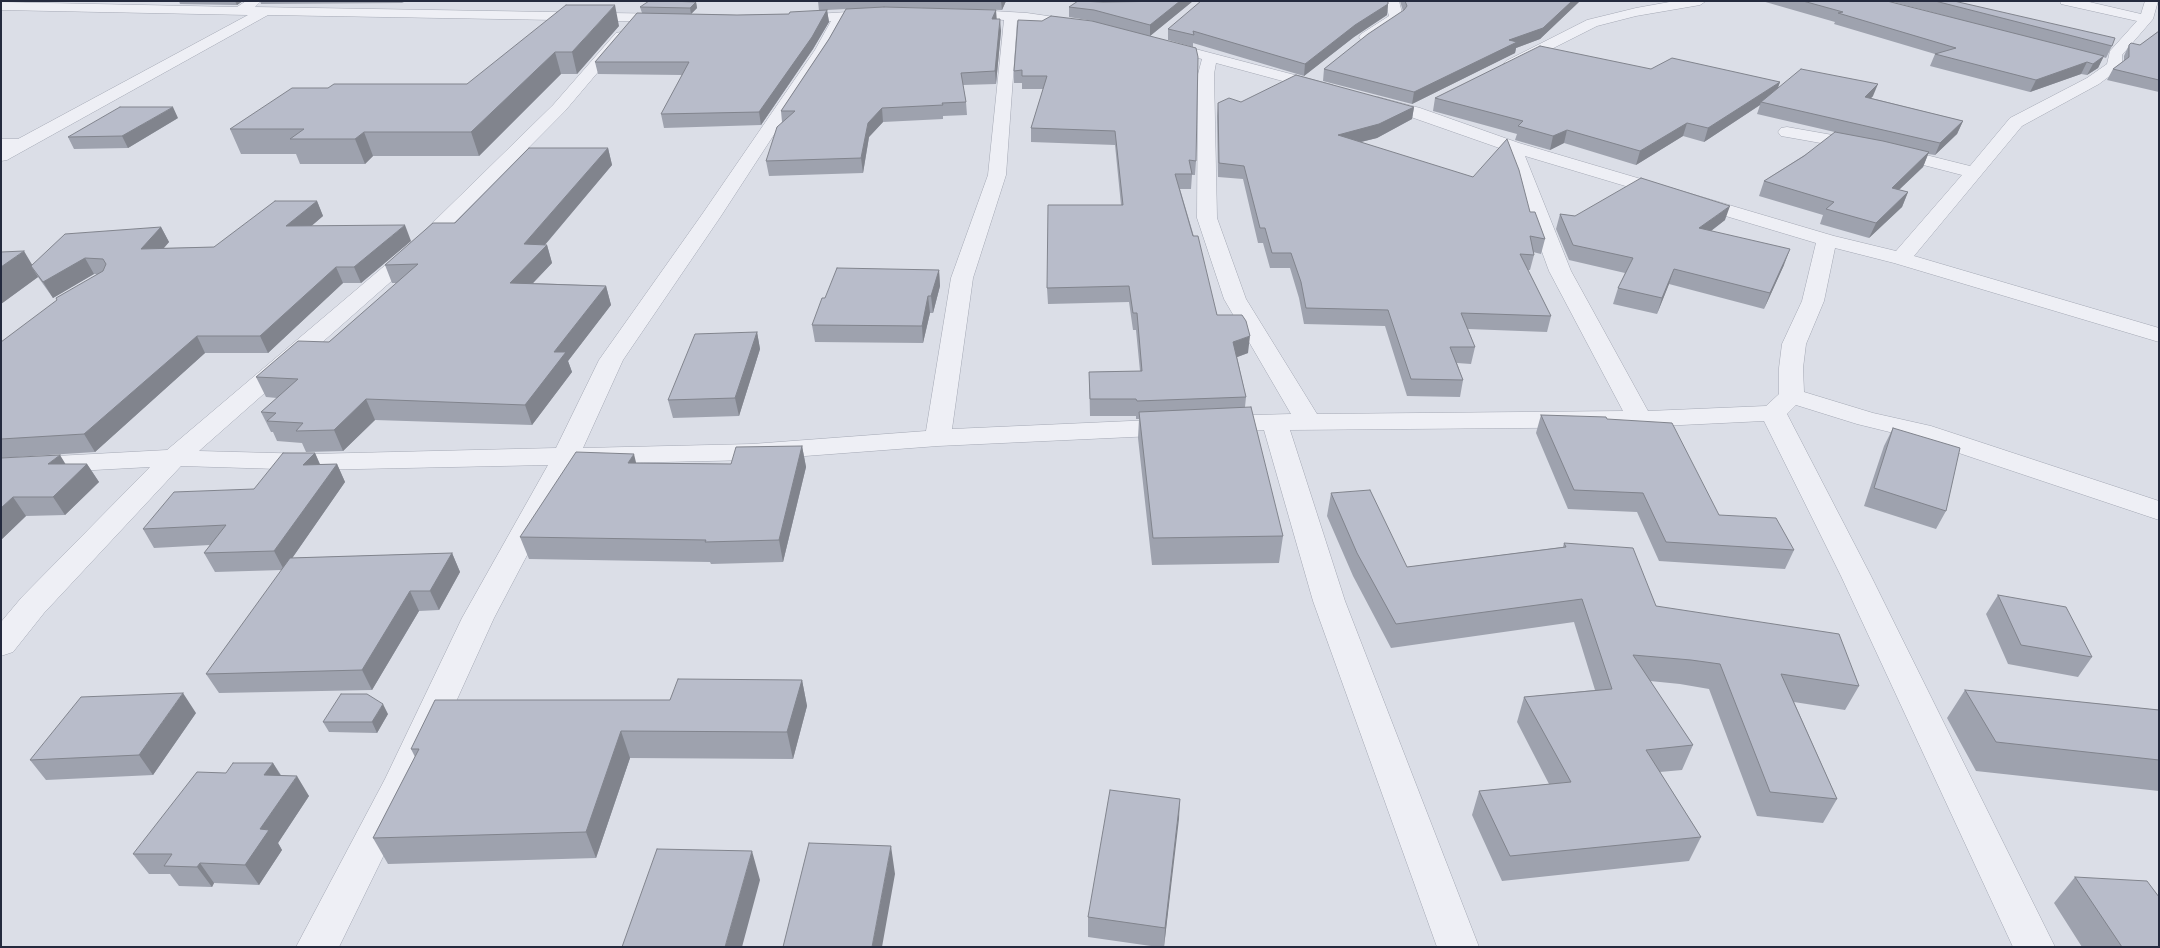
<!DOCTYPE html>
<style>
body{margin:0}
#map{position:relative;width:2160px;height:948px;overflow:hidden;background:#dbdee7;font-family:"Space Grotesk",sans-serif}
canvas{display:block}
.frame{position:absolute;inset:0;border:2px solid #242a3e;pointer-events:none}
</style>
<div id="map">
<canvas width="2160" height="948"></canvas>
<div class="frame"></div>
</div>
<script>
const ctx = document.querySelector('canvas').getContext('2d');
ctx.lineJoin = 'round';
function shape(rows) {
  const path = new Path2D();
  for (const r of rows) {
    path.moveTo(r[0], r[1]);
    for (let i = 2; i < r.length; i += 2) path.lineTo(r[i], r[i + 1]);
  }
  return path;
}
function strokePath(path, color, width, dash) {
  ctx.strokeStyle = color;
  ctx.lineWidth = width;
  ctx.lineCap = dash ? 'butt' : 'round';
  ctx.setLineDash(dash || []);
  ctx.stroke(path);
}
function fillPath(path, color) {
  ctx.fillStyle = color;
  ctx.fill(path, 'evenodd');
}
const minor = shape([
 [246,1,261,1,255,7,671,14,678,18,671,22,268,15,7,160,1,161,1,139,18,139,248,15,1,10,1,2,237,7,246,1],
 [1385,1,1399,1,1403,17,1371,40,1361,40,1359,37,1361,34,1389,16,1385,1],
 [1675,1,1706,1,1700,5,1636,16,1597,26,1516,67,1506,67,1503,64,1506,61,1587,20,1636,8,1675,1],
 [2060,1,2085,1,2141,14,2145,1,2158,1,2153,19,2122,55,2122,66,2119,69,2099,84,2022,126,1914,256,2159,328,2159,342,1894,263,1835,248,1824,301,1806,344,1803,368,1804,392,1873,413,1931,426,2159,501,2159,520,1914,438,1857,424,1796,405,1787,414,1871,576,2055,947,2013,947,1841,576,1764,421,1640,427,1290,430,1345,601,1479,947,1437,947,1313,601,1264,430,1217,432,1208,430,1204,424,1208,418,1217,416,1291,414,1224,299,1197,218,1198,74,1202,59,1156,47,1154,44,1156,41,1161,40,1333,85,1335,88,1333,91,1327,93,1216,63,1214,74,1217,218,1246,299,1317,414,1623,411,1549,271,1505,150,1408,116,1372,105,1370,102,1372,99,1378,97,1420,108,1519,143,1834,236,1896,251,1962,175,1877,153,1787,137,1781,136,1778,132,1781,128,1787,127,1878,143,1970,166,2010,118,2087,78,2107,64,2110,51,2137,21,2061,4,2060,1],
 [1525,156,1816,243,1802,301,1782,344,1779,368,1779,394,1766,406,1648,411,1571,271,1525,156],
 [959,9,1027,13,1082,21,1089,25,1082,29,1017,21,1006,175,973,278,952,429,1175,419,1184,421,1188,427,1184,433,1175,435,938,446,752,460,575,464,494,618,419,783,339,947,296,947,385,779,462,618,548,465,311,470,181,466,44,613,13,652,1,656,1,622,22,597,150,467,1,475,1,459,167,450,415,240,553,105,616,33,621,32,626,33,628,36,626,39,565,111,429,248,199,451,311,454,556,448,599,360,703,213,815,50,831,21,791,23,786,22,784,19,786,16,878,10,885,14,883,17,846,20,829,50,721,216,623,360,583,448,752,444,926,431,951,278,988,175,1004,20,954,16,952,13,954,10,959,9]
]);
const wall = shape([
 [179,1,243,1,237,5,180,4],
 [260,1,406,1,402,3,261,4],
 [818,1,1006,1,1002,10,885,7,996,10,996,19,1001,31,996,84,963,85,966,102,967,115,943,116,943,119,883,122,869,137,863,173,769,176,766,161,782,122,781,111,829,39,846,9,827,10,829,22,813,49,761,125,664,128,661,114,682,75,598,74,595,62,642,13,640,7,696,2,697,8,691,14,737,15,789,14,819,11],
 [1103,1,1193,1,1150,36,1196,161,1195,175,1192,175,1191,189,1180,189,1217,315,1248,353,1237,357,1246,397,1245,407,1283,536,1279,563,1152,565,1138,438,1139,419,1136,419,1136,416,1090,416,1089,372,1140,371,1136,330,1133,330,1129,302,1048,304,1047,288,1121,205,1115,145,1031,142,1031,128,1043,89,1022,89,1022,83,1014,83,1014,71,1042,21,1093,21,1069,17,1069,7],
 [1400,1,1580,1,1540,39,1516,48,1515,53,1412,104,1323,81,1324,69,1403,11],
 [1762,1,1887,1,1958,19,1889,1,1954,1,2112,46,2106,58,2103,57,2098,68,2087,75,2081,74,2030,92,1930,66,1935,54,1834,24,1835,22],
 [1388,4,1387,15,1354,37,1304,76,1193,43,1193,47,1168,40,1168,29],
 [619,26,577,74,561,74,479,156,373,156,365,164,300,164,296,154,241,154,230,129,328,88,467,84],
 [2159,31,2159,92,2107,80,2113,69,2124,61,2124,56,2129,45,2140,45],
 [1651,69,1780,82,1778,88,1873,96,1871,98,1963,121,1957,134,1935,155,1928,154,1923,167,1899,190,1908,192,1902,207,1869,238,1820,224,1823,215,1759,196,1764,181,1839,133,1757,114,1760,105,1704,142,1683,136,1636,165,1564,143,1550,150,1515,140,1517,134,1433,111,1435,98],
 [1218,103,1414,107,1412,119,1377,138,1361,142,1530,212,1545,239,1541,254,1533,252,1534,255,1530,270,1528,270,1551,316,1547,332,1468,329,1475,347,1471,364,1457,363,1463,380,1460,397,1407,396,1385,326,1304,324,1299,298,1290,268,1270,268,1263,243,1258,243,1243,179,1218,177,1217,116],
 [178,118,128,148,74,149,68,137],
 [608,148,612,165,545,245,547,245,552,263,533,283,606,286,611,305,568,361,572,372,532,425,375,420,343,451,306,452,302,443,277,441,273,432,271,432,261,412,277,398,266,397,256,377,329,342,397,283,392,283,385,265,455,223],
 [317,201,323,216,311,226,411,241,361,283,343,283,268,353,205,353,95,452,1,458,1,342,97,274,94,274,53,298,38,277,1,304,1,252,32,265,161,227,169,242,164,248,214,247],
 [1560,214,1575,216,1725,220,1711,231,1784,265,1764,309,1669,284,1657,314,1613,304,1618,288,1625,273,1569,260,1556,229],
 [939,270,940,286,933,313,930,313,923,343,815,342,812,325],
 [757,332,760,349,739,416,673,418,668,400],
 [1541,415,1607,419,1719,515,1794,550,1785,569,1659,561,1637,512,1568,509,1536,433],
 [1893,428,1946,511,1936,529,1864,506,1884,446],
 [802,446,806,467,783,562,711,564,710,562,529,559,520,537,636,463,731,464],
 [315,453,320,464,337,464,345,482,292,558,452,553,460,572,439,610,419,611,372,690,219,693,206,674,282,570,215,572,204,553,210,545,154,548,143,529,254,489],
 [1,458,65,464,87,464,99,482,65,515,26,516,1,540],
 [1331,493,1407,567,1563,547,1564,543,1656,606,1859,686,1845,710,1794,702,1837,799,1823,823,1757,816,1709,689,1680,684,1650,681,1693,745,1682,770,1660,772,1701,837,1689,861,1502,881,1472,815,1479,791,1549,784,1517,722,1524,697,1595,690,1574,622,1391,648,1353,576,1327,516],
 [1998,595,2092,657,2078,677,2008,664,1986,614],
 [802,680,807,706,793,759,630,758,596,858,388,864,373,838,415,757,411,749,670,700],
 [1965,690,2159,710,2159,791,1976,771,1947,718],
 [196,713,153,775,46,780,30,760],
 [388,714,377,733,329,732,323,722],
 [273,763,281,775,309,796,278,843,282,850,259,885,214,883,212,887,179,886,170,874,149,874,133,854,226,773],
 [1180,799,1164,947,1158,947,1088,937,1088,917],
 [2075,877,2158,897,2159,947,2082,947,2054,903]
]);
const shadedWall = shape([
 [235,1,243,1,237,5],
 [1001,1,1006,1,1002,10],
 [1180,1,1193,1,1150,36,1150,25],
 [1572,1,1580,1,1540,39,1516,48,1515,53,1412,104,1414,92],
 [696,2,697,8,691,14,690,8],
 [1388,4,1387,15,1354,37,1304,76,1305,64,1355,25],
 [615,5,619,26,577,74,572,52],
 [827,10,829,22,813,49,761,125,759,112],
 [996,10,997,22,992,19],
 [1000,19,1001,31,996,84,995,71],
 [555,52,561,74,479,156,471,132],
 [2104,56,2098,68,2087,75,2093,64],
 [2087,62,2081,74,2030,92,2036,80],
 [1780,82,1775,95,1761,102,1760,105,1704,142,1708,128],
 [1878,84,1873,96,1860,109,1865,97],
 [173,107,178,118,128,148,122,136],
 [1414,107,1412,119,1377,138,1336,148,1338,135],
 [882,108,883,122,869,137,863,173,861,158,868,123],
 [1963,121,1957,134,1935,155,1940,143],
 [1687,123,1683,136,1636,165,1640,151],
 [1567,130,1564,143,1550,150,1553,136],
 [364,132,373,156,365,164,355,139],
 [608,148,612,165,532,260,547,245,552,263,516,301,510,283,524,244],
 [1929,152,1923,167,1885,203,1892,188],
 [1908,192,1902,207,1869,238,1876,223],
 [317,201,323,216,293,242,286,226],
 [1730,206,1725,220,1694,244,1699,228],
 [405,225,411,241,361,283,354,267],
 [161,227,169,242,149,265,141,249],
 [1790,249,1784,265,1764,309,1770,293],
 [24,251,37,273,31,266,38,277,1,304,1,267],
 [85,258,94,274,53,298,43,282],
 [336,267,343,283,268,353,260,336],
 [1674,269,1669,284,1657,314,1662,298],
 [939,270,940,286,933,313,931,296],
 [606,286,611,305,568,361,572,372,532,425,525,405,554,352],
 [928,296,930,313,923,343,922,326],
 [757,332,760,349,739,416,735,398],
 [197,336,205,353,95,452,84,434],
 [1250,336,1248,353,1232,359,1233,342],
 [366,399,375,420,343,451,334,430],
 [802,446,806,467,783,562,779,540],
 [315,453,323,472,303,465],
 [634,454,639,475,628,463],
 [60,455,71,473,48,464],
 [87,464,99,482,65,515,53,497],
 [337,464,345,482,284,570,274,551],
 [13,497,26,516,1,540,1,508],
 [452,553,460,572,439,610,430,591],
 [410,591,419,611,372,690,362,670],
 [802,680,807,706,793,759,787,732],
 [183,693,196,713,153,775,139,755],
 [383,704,388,714,377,733,372,722],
 [621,731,630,758,596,858,586,832],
 [273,763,285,783,264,775],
 [297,776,309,796,278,843,282,850,259,885,245,865,260,829],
 [1180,799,1179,819,1164,947,1165,928],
 [891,846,895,874,882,947,872,947],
 [752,851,760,880,742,947,725,947],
 [200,863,214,883,212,887,197,867]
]);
const building = shape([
 [649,1,668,1,696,2,690,8,640,7,649,1],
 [1078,1,1103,2,1180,1,1150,25,1094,10,1069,7,1078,1],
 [1201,1,1388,1,1388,4,1355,25,1305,64,1193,31,1194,35,1168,29,1201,1],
 [1405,1,1572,1,1543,28,1509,40,1517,42,1414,92,1324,69,1368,34,1404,10,1407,6,1405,1],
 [1803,1,1887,1,2104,56,2093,64,2087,62,2036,80,1935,54,1956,48,1838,13,1843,12,1803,1],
 [1935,1,1954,1,2115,38,2112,46,1935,1],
 [566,5,615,5,572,52,555,52,471,132,364,132,355,139,290,139,304,129,230,129,292,88,328,88,334,84,467,84,566,5],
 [884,7,996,10,992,19,1000,19,995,71,961,73,966,102,942,103,943,105,882,108,868,123,861,158,766,161,777,127,795,111,781,111,829,39,846,9,884,7],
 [827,10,812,37,759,112,661,114,689,62,595,62,637,13,737,15,789,14,790,12,827,10],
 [1051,16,1092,21,1196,48,1198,57,1196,161,1189,160,1192,174,1175,174,1193,236,1198,236,1217,315,1242,315,1246,321,1250,336,1233,342,1246,397,1137,401,1136,399,1090,399,1089,372,1142,371,1137,313,1133,313,1129,286,1047,288,1048,205,1123,205,1115,131,1031,128,1047,76,1022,76,1022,70,1014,71,1018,20,1042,21,1051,16],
 [2159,31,2159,80,2113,69,2129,57,2129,45,2131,43,2140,45,2159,31],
 [1540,46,1651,69,1672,58,1780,82,1708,128,1687,123,1640,151,1567,130,1553,136,1518,126,1523,121,1435,98,1540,46],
 [1801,69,1878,84,1865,97,1963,121,1940,143,1761,102,1801,69],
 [1296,75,1414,107,1379,124,1338,135,1473,177,1507,139,1519,170,1530,212,1535,212,1545,239,1530,236,1534,255,1520,254,1551,316,1461,313,1475,347,1450,347,1463,380,1411,379,1388,310,1306,308,1301,282,1291,253,1272,253,1265,228,1260,228,1244,166,1219,163,1218,103,1229,98,1241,102,1296,75],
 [120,107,173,107,122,136,68,137,120,107],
 [1835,132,1883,141,1929,152,1892,188,1908,192,1876,223,1826,209,1834,202,1764,181,1804,156,1835,132],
 [529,148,608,148,524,244,547,245,510,283,606,286,554,352,566,352,525,405,366,399,334,430,296,431,303,423,267,421,276,413,261,412,298,379,256,377,298,341,329,342,418,264,385,265,433,223,455,223,529,148],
 [1641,178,1730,206,1699,228,1790,249,1770,293,1674,269,1662,298,1618,288,1633,258,1573,245,1560,214,1575,216,1641,178],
 [275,201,317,201,286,226,405,225,354,267,336,267,260,336,197,336,84,434,1,439,1,342,57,300,56,298,103,271,106,264,103,259,85,258,43,282,31,266,65,234,161,227,141,249,214,247,275,201],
 [24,251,1,267,1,252,24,251],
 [837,268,939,270,931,296,928,296,922,326,812,325,822,298,825,298,837,268],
 [757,332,735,398,668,400,695,334,757,332],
 [1251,407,1283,536,1153,538,1139,412,1251,407],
 [1541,415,1606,417,1607,419,1672,423,1719,515,1776,518,1794,550,1666,542,1643,493,1574,490,1541,415],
 [1893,428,1960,448,1946,511,1874,488,1893,428],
 [802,446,779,540,705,542,706,540,520,537,576,452,634,454,628,463,731,464,736,447,802,446],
 [283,453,315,453,303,465,337,464,274,551,204,553,226,525,143,529,174,492,254,489,283,453],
 [60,455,48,464,87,464,53,497,13,497,1,508,1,458,60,455],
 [1370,490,1407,567,1566,547,1564,543,1633,548,1656,606,1839,634,1859,686,1781,674,1837,799,1770,792,1720,664,1691,660,1633,655,1693,745,1646,750,1701,837,1510,856,1479,791,1571,782,1524,697,1612,689,1582,599,1396,624,1357,553,1331,493,1370,490],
 [452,553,430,591,410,591,362,670,206,674,290,558,452,553],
 [1998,595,2066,607,2092,657,2021,645,1998,595],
 [678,679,802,680,787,732,621,731,586,832,373,838,419,749,411,749,435,700,670,700,678,679],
 [1965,690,2159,710,2159,760,1996,742,1965,690],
 [183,693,139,755,30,760,81,697,183,693],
 [341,694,367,694,383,704,372,722,323,722,341,694],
 [233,763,273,763,264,775,297,776,260,829,269,830,245,865,200,863,197,867,164,866,172,854,133,854,197,772,226,773,233,763],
 [1110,790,1180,799,1165,928,1088,917,1110,790],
 [809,843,891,846,872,947,783,947,809,843],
 [657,849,752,851,725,947,622,947,657,849],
 [2075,877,2147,881,2159,897,2159,947,2122,947,2075,877]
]);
strokePath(minor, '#a4a8b4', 1);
fillPath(minor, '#eeeff5');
fillPath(wall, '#9ea2ae');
fillPath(shadedWall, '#81848d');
fillPath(building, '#b8bcca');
strokePath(building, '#81848d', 1);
</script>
